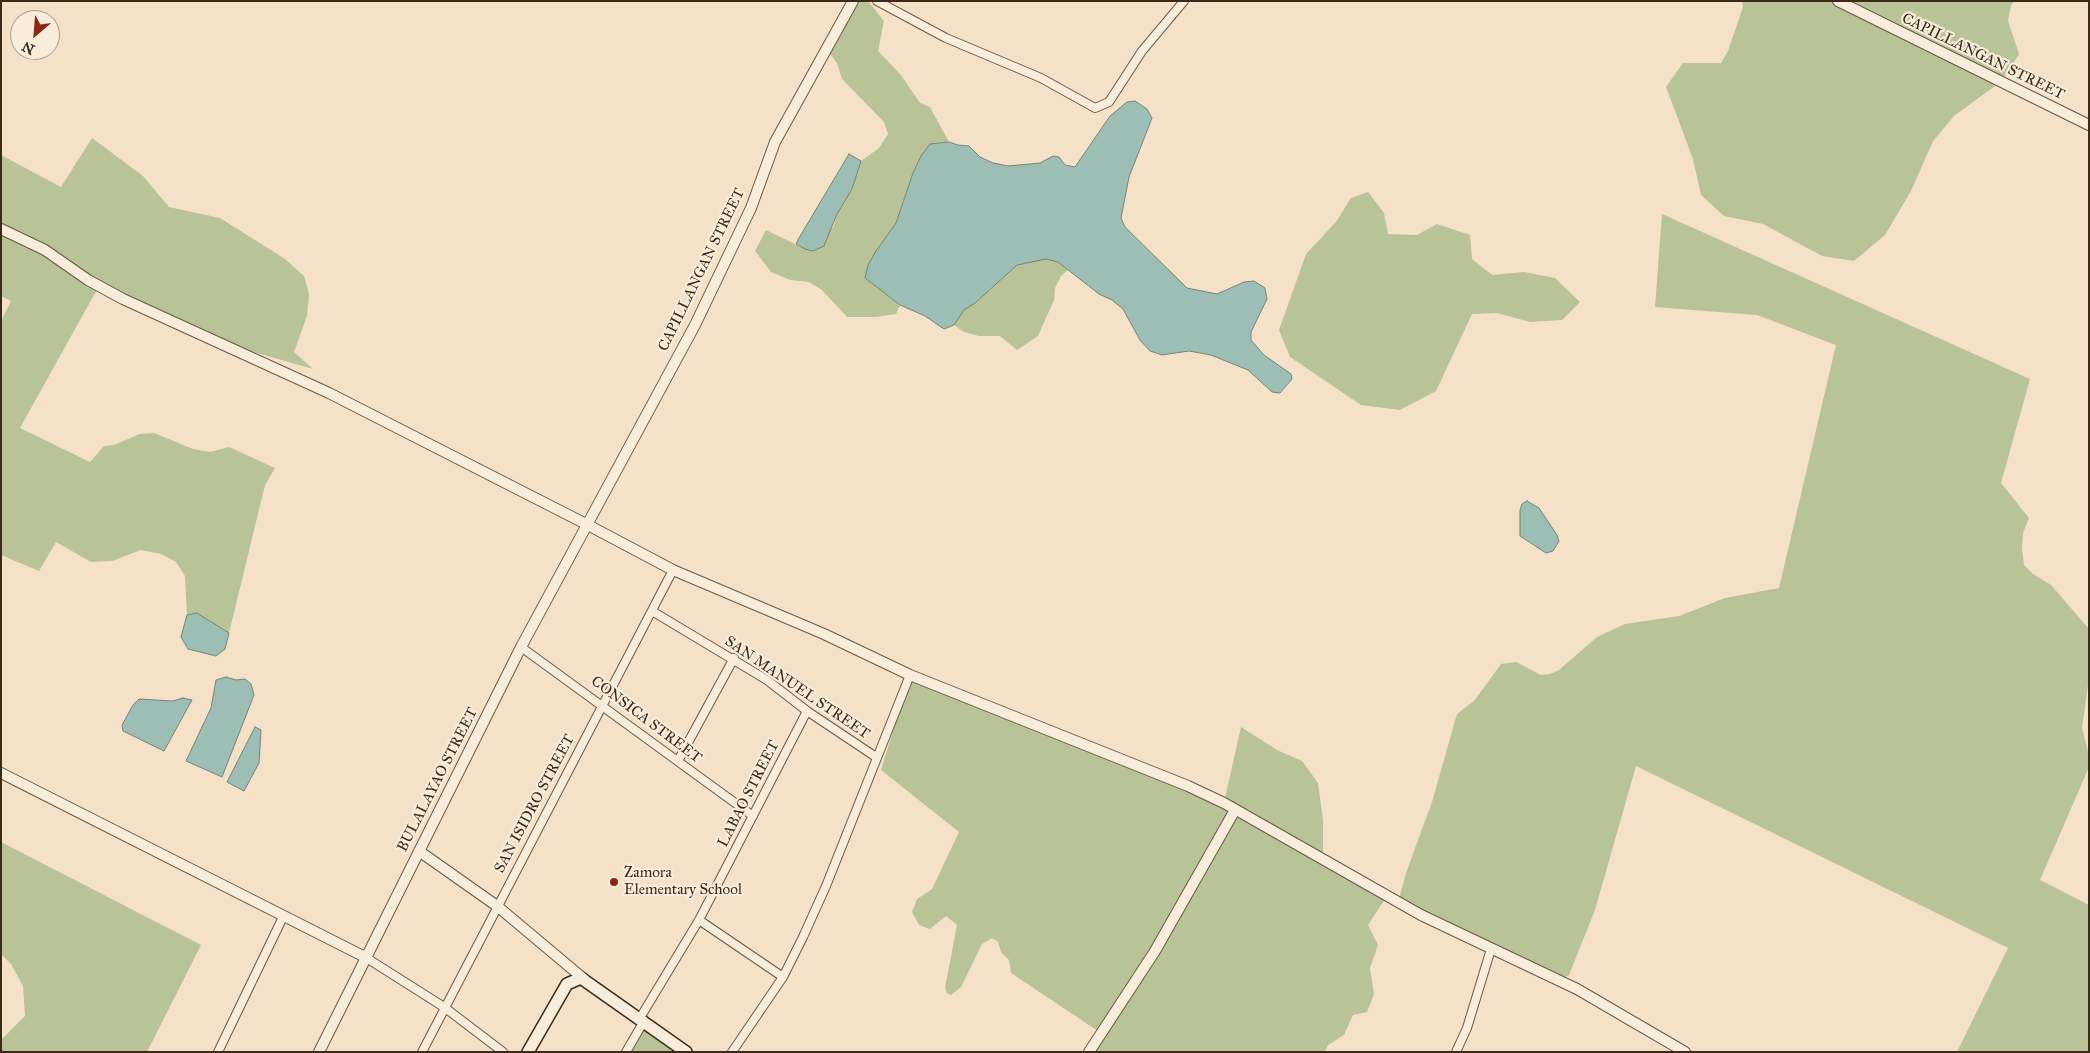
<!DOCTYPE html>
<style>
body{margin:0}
#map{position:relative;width:2090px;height:1053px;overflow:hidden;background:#f4e1c7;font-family:"IM FELL Great Primer",serif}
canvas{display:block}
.frame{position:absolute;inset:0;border:2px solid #3b2a18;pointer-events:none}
.north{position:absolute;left:10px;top:10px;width:50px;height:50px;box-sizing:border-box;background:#f8ecdb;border:1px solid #ac9e8d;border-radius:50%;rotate:207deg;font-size:14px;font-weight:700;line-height:20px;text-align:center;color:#3b2a18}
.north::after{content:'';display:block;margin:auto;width:18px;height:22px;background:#8f2418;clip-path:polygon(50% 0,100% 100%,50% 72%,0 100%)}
</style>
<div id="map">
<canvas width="2090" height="1053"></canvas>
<div class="frame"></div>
<div class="north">N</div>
</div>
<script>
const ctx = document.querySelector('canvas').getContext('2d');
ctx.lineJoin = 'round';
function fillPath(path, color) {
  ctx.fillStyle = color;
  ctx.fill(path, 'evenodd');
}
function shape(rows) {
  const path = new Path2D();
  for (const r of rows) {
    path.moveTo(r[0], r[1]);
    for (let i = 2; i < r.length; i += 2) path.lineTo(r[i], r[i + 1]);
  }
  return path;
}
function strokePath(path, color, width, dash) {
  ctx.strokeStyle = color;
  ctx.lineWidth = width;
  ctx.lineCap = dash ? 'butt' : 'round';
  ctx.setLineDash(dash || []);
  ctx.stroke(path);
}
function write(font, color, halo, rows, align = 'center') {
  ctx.font = font + ' "IM FELL Great Primer",serif';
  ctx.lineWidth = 4.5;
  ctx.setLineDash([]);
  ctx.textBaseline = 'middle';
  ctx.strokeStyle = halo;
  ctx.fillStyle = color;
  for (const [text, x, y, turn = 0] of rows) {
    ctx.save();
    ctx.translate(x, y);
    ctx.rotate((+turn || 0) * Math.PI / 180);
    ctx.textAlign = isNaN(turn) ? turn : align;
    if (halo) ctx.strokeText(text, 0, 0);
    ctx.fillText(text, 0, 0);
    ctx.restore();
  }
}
const green = shape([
 [853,1,868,1,884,21,878,51,901,75,920,103,930,107,949,142,930,144,921,156,907,190,896,223,868,265,883,291,900,305,896,314,876,317,847,317,822,290,809,282,790,280,771,272,755,251,766,230,805,249,833,228,837,214,852,189,861,161,879,148,888,134,884,122,842,79,837,63,827,50],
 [1742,1,2015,1,2011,5,2008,21,2019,54,2002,81,1955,115,1933,141,1911,191,1885,235,1854,261,1822,256,1763,224,1724,216,1701,195,1693,159,1666,87,1683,63,1721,63,1728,51,1743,7],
 [92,138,143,176,169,207,220,218,285,259,304,276,309,294,307,316,294,352,313,369,219,342,99,286,20,428,90,462,104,446,114,445,140,434,154,433,193,449,210,452,229,447,275,468,265,485,229,633,197,613,187,615,185,576,176,562,161,554,141,550,112,561,91,562,56,542,39,571,1,555,1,321,11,301,1,296,1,155,61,187],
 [1368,192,1384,213,1388,234,1417,235,1437,224,1470,235,1472,259,1492,275,1524,272,1555,278,1580,302,1562,320,1530,322,1497,313,1472,314,1436,391,1400,410,1361,405,1290,357,1279,330,1306,254,1336,222,1351,198],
 [1662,214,2030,379,2001,483,2029,518,2023,533,2022,550,2024,565,2033,574,2051,585,2089,629,2089,678,2082,728,2089,756,2089,767,2040,880,2089,905,2089,1052,1957,1052,2008,948,1636,766,1595,910,1569,975,1558,980,1398,903,1406,873,1432,802,1457,714,1474,701,1501,664,1516,662,1541,675,1550,674,1559,670,1597,637,1625,624,1679,616,1725,598,1779,588,1836,345,1757,315,1655,307],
 [1046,259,1058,262,1068,270,1061,276,1055,288,1054,300,1038,336,1017,350,1000,336,979,336,964,332,954,325,963,310,975,303,1017,265],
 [910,675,1224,803,1241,727,1277,750,1302,761,1318,783,1323,820,1323,859,1387,896,1368,925,1378,945,1370,968,1374,994,1367,1012,1353,1015,1344,1035,1328,1045,1325,1052,1089,1052,1101,1033,1011,973,1009,960,1001,952,998,942,992,938,982,944,961,987,951,995,947,993,945,988,957,925,946,916,930,929,919,925,912,912,917,899,932,889,959,832,881,770],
 [1,842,201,945,147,1052,1,1052,1,1040,25,1016,23,986,11,964,1,954],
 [644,1023,689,1052,628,1052]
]);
const water = shape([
 [1135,101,1147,109,1152,118,1129,177,1121,218,1125,227,1187,288,1217,294,1244,282,1254,281,1265,288,1267,299,1251,332,1251,340,1264,355,1291,374,1292,379,1280,393,1272,392,1248,370,1211,355,1189,351,1162,355,1150,351,1140,340,1123,309,1112,300,1099,294,1058,262,1046,259,1017,265,975,303,964,310,954,325,944,329,925,316,900,305,865,278,868,265,876,251,896,223,913,173,921,156,930,144,949,142,958,145,969,146,980,157,993,163,1008,166,1040,163,1053,156,1059,157,1065,165,1075,167,1110,116,1127,102,1135,101],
 [849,154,861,161,852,189,837,214,824,246,813,251,805,249,796,244,799,238,849,154],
 [1527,501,1539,508,1557,535,1559,541,1553,551,1546,553,1520,536,1520,510,1522,504,1527,501],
 [197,613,229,633,225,649,216,656,188,649,181,637,187,615,197,613],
 [226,677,236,680,245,679,251,684,254,695,222,777,186,761,211,708,216,680,226,677],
 [183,698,192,700,164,751,123,731,122,725,133,705,139,699,173,701,183,698],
 [255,727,261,730,259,763,244,791,227,782,255,727]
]);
const minor = shape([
 [877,1,946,38,1041,78,1095,108,1109,102,1142,51,1184,1],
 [652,611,767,680,807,711,876,757],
 [521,647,753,816],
 [678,761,734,658],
 [699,920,783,977],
 [365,957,444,1007,503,1052],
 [640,1018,699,920,807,711],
 [218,1052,283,917],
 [422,1052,673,570],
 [626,1052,644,1021],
 [732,1052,783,977,803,937,826,886,910,675],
 [1456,1052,1467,1028,1491,949]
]);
const tertiary = shape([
 [1838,1,2089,125],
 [1,229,45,250,88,280,123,299,329,393,586,524,673,570,824,634,910,675,1188,786,1224,803,1421,915,1577,989,1685,1052],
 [1,773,365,957],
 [419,851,497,906,584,979],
 [319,1052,521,647,695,325,751,208,775,142,853,1],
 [1089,1052,1155,951,1235,810]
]);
const secondary = shape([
 [528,1052,567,984,581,978,686,1052]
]);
const markers = [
 [614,882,5,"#8f2418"]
];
const streetNames = [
 ["CAPILLANGAN STREET",1983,57,26],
 ["CAPILLANGAN STREET",702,270,-64],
 ["SAN MANUEL STREET",797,688,34],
 ["CONSICA STREET",646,720,37],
 ["BULALAYAO STREET",438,780,-63],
 ["LABAO STREET",749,794,-63],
 ["SAN ISIDRO STREET",535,804,-62]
];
const poiNames = [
 ["Zamora",624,873],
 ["Elementary School",624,890]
];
fillPath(green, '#b8c398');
fillPath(water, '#9cbeb5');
strokePath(water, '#758376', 1);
strokePath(minor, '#695844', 10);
strokePath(tertiary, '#695844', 12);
strokePath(secondary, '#3b2a18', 14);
strokePath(minor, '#f8ecdb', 8);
strokePath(tertiary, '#f8ecdb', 10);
strokePath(secondary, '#f8ecdb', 11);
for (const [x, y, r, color] of markers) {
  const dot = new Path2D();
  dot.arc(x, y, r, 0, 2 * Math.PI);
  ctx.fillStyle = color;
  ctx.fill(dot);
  strokePath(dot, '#f8ecdb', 2);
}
write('15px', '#3b2a18', '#f8ecdb', streetNames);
write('15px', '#3b2a18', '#f8ecdb', poiNames, 'left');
</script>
